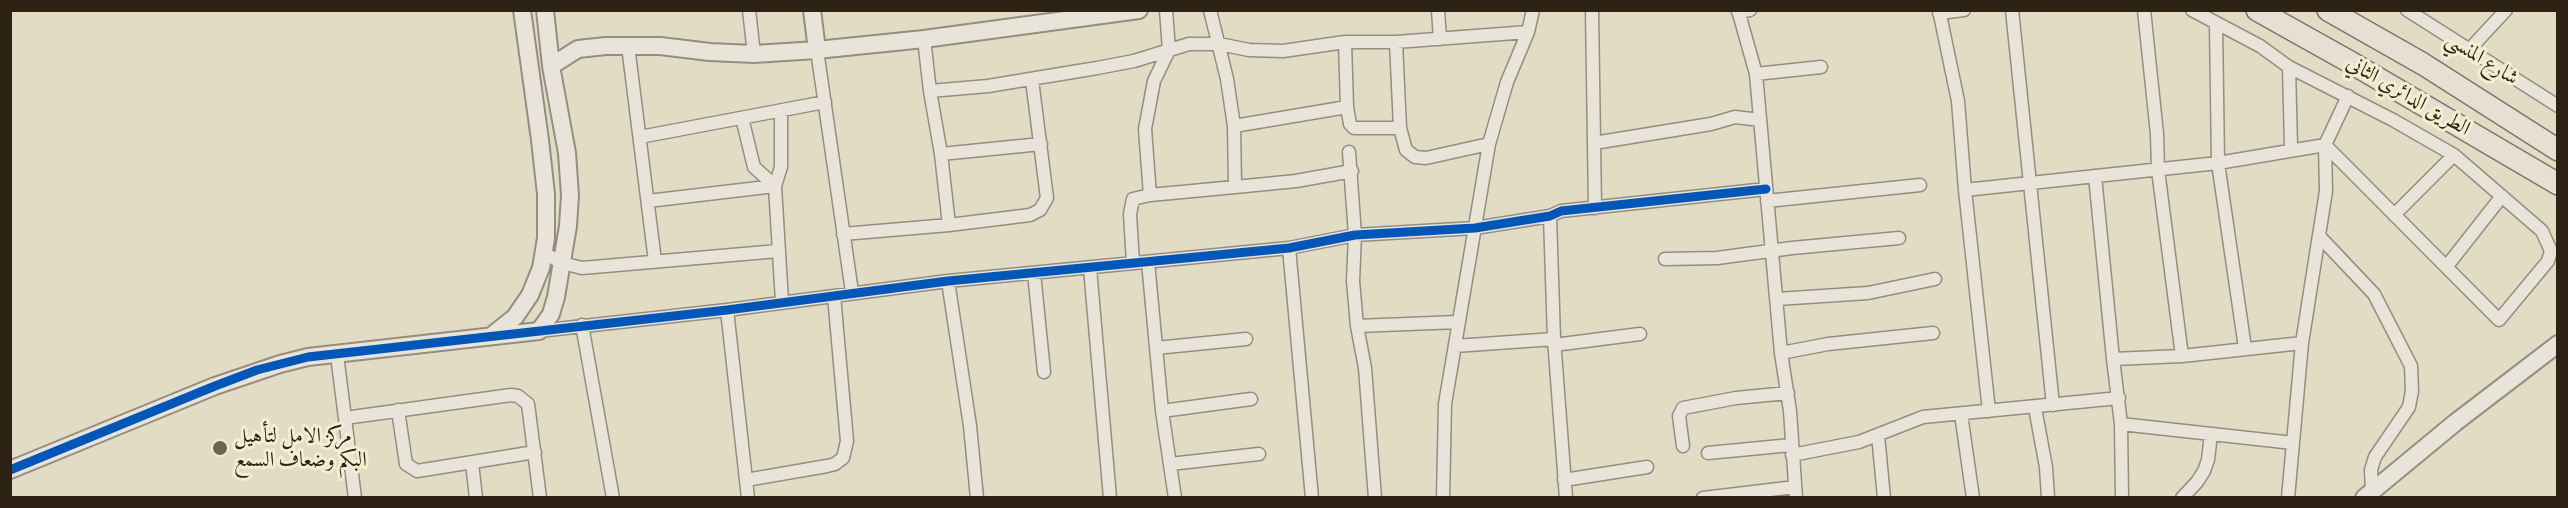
<!DOCTYPE html>
<meta charset="utf-8">
<style>
body{margin:0}
#map{position:relative;width:2568px;height:508px;overflow:hidden;background:#e2dcc5;font-family:"EB Garamond",serif}
canvas{display:block}
.frame{position:absolute;inset:0;border:12px solid #2d2214;pointer-events:none}
</style>
<div id="map">
<canvas width="2568" height="508"></canvas>
<div class="frame"></div>
</div>
<script>
const ctx = document.querySelector('canvas').getContext('2d');
ctx.lineJoin = 'round';
function shape(rows) {
  const path = new Path2D();
  for (const r of rows) {
    path.moveTo(r[0], r[1]);
    for (let i = 2; i < r.length; i += 2) path.lineTo(r[i], r[i + 1]);
  }
  return path;
}
function strokePath(path, color, width, dash) {
  ctx.strokeStyle = color;
  ctx.lineWidth = width;
  ctx.lineCap = dash ? 'butt' : 'round';
  ctx.setLineDash(dash || []);
  ctx.stroke(path);
}
function write(font, color, halo, rows, align = 'center') {
  ctx.font = font + ' "EB Garamond",Amiri,serif';
  ctx.lineWidth = 6;
  ctx.setLineDash([]);
  ctx.textBaseline = 'middle';
  ctx.strokeStyle = halo;
  ctx.fillStyle = color;
  for (const [text, x, y, turn = 0] of rows) {
    ctx.save();
    ctx.translate(x, y);
    ctx.rotate((+turn || 0) * Math.PI / 180);
    ctx.textAlign = isNaN(turn) ? turn : align;
    if (halo) ctx.strokeText(text, 0, 0);
    ctx.fillText(text, 0, 0);
    ctx.restore();
  }
}
const minor = shape([
 [749,10,754,54],
 [1210,10,1227,79,1234,126,1235,187,1296,181,1352,171],
 [1438,10,1440,39],
 [1592,10,1595,208],
 [1738,10,1756,74,1781,353,1790,411,1796,498],
 [1939,10,1958,101,1965,190,1989,411],
 [2012,10,2053,405],
 [2144,10,2157,134,2158,170,2182,356],
 [2407,10,2558,106],
 [1738,12,1750,10],
 [1939,13,1964,10],
 [2216,25,2218,163,2245,348],
 [924,39,930,91,988,86,1097,68,1134,61,1189,44,1219,44,1249,50,1283,51,1345,42,1396,42,1528,32],
 [1345,42,1347,107,1350,124,1354,128,1400,128,1406,150,1415,157,1426,158,1489,144],
 [1396,42,1400,128],
 [628,46,655,261],
 [817,50,852,292],
 [2468,51,2506,10],
 [2289,67,2291,147,2295,150],
 [1756,74,1821,67],
 [930,91,941,154,949,225],
 [781,111,781,167,775,186,782,302],
 [742,118,754,167,775,186],
 [1234,126,1347,107],
 [640,137,825,102],
 [1594,143,1711,124,1735,117,1760,120],
 [1349,152,1355,235,1353,281,1357,326,1365,368,1375,498],
 [941,154,1041,144],
 [2095,176,2113,359,2121,424,2122,498],
 [1965,190,2218,163,2325,145,2499,320,2548,261,2551,251,2542,231,2454,155,2393,120,2289,67,2260,46,2192,10],
 [1150,195,1145,129,1154,81,1169,50,1166,10],
 [648,201,775,186],
 [1767,201,1920,185],
 [2394,215,2454,155],
 [1550,216,1554,339,1566,498],
 [843,234,949,225,1030,215,1040,210,1047,198,1032,80],
 [2321,238,2374,294,2411,366,2412,391,2409,407,2375,457,2371,470,2372,491],
 [1289,248,1312,498],
 [544,253,562,263,582,268,778,251],
 [1665,259,1717,258,1792,248,1899,238],
 [1148,262,1162,411,1175,498],
 [1133,263,1130,214,1133,199,1150,195,1235,187],
 [2447,266,2502,196],
 [1090,268,1110,498],
 [1034,273,1044,372],
 [948,281,970,426,977,498],
 [1777,299,1868,293,1935,279],
 [727,310,748,498],
 [582,325,613,498],
 [1357,326,1458,322],
 [539,331,727,310,948,281,1289,248,1355,235,1475,228,1550,216,1561,211,1766,189],
 [1554,345,1640,334],
 [1455,346,1554,339],
 [1156,348,1246,339],
 [1781,353,1828,344,1933,333],
 [337,355,355,498],
 [2113,359,2182,356,2302,343],
 [2035,408,2046,467,2048,498],
 [398,410,406,464,417,471,535,452],
 [1162,411,1251,399],
 [1961,414,1973,498],
 [345,418,511,395,518,396,528,404,540,498],
 [2121,424,2293,443],
 [1878,435,1884,498],
 [1683,446,1679,416,1683,408,1736,398,1788,393],
 [1708,453,1791,445],
 [1792,455,1859,442,1923,417,2119,398],
 [472,463,476,498],
 [1170,464,1259,454],
 [746,480,827,466,835,464,843,458,847,441,834,296],
 [1564,480,1647,467],
 [1443,498,1445,404,1489,144,1507,82,1528,32,1533,10],
 [1703,498,1795,487],
 [2182,498,2197,482,2204,471,2208,460,2211,434],
 [2288,498,2302,343,2326,191,2325,145,2348,96]
]);
const tertiary = shape([
 [812,10,817,50],
 [551,66,578,49,606,46,660,46,710,52,754,54,817,50,924,39,1139,10],
 [491,336,515,317,530,295,541,268,546,238,546,194,540,140,522,10],
 [10,470,215,386,280,364,308,357,539,331,551,314,556,297,568,226,570,195,567,153,551,66,545,10],
 [2364,498,2456,422,2558,344]
]);
const trunk = shape([
 [2257,10,2350,62,2558,184],
 [2328,10,2423,64,2558,150]
]);
const cycleway = shape([
 [10,470,215,386,257,370,308,357,727,310,948,281,1289,248,1355,235,1475,228,1550,216,1561,211,1766,189]
]);
const markers = [
 [220,448,8,"#6c6352"]
];
const streetNames = [
 ["شارع المنسي",2482,59,32],
 ["الطريق الدائري الثاني",2408,96,30]
];
const poiNames = [
 ["مركز الامل لتأهيل",234,436],
 ["البكم وضعاف السمع",234,460]
];
strokePath(minor, '#938e80', 15);
strokePath(tertiary, '#938e80', 20);
strokePath(trunk, '#7a7568', 24);
strokePath(minor, '#e8e4d9', 12);
strokePath(tertiary, '#e8e4d9', 16);
strokePath(trunk, '#e5e0d3', 21);
strokePath(cycleway, '#0057b8', 9);
for (const [x, y, r, color] of markers) {
  const dot = new Path2D();
  dot.arc(x, y, r, 0, 2 * Math.PI);
  ctx.fillStyle = color;
  ctx.fill(dot);
  strokePath(dot, '#f5edd1', 2);
}
write('21px', '#2d2214', '#f5edd1', streetNames);
write('21px', '#2d2214', '#f5edd1', poiNames, 'left');
</script>
